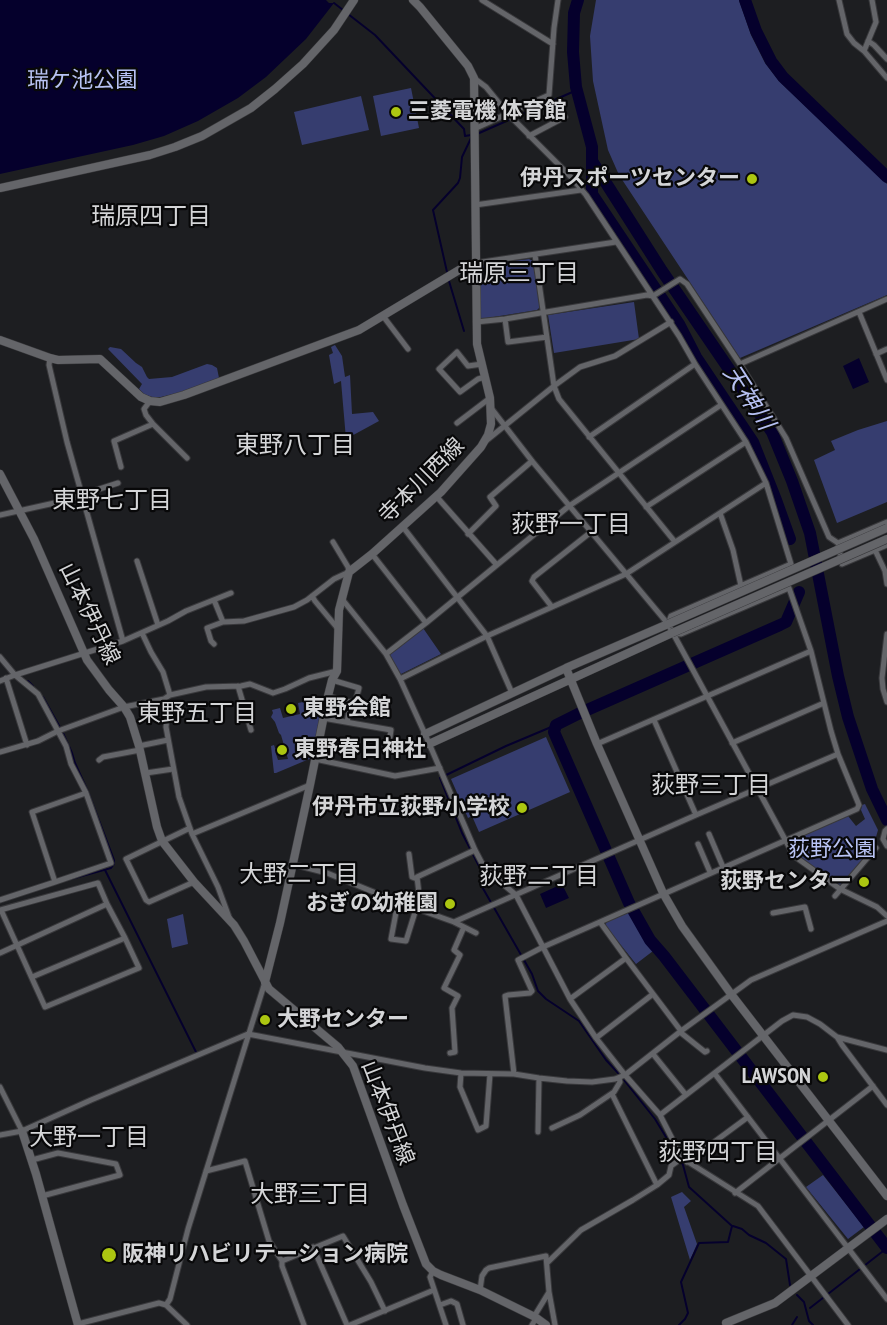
<!DOCTYPE html>
<meta charset="utf-8">
<style>
body{margin:0}
canvas{display:block;background:#1d1e21}
</style>
<canvas width="887" height="1325"></canvas>
<script>
const ctx = document.querySelector('canvas').getContext('2d');
ctx.lineJoin = 'round';
function fillPath(path, color) {
  ctx.fillStyle = color;
  ctx.fill(path, 'evenodd');
}
function shape(rows) {
  const path = new Path2D();
  for (const r of rows) {
    path.moveTo(r[0], r[1]);
    for (let i = 2; i < r.length; i += 2) path.lineTo(r[i], r[i + 1]);
  }
  return path;
}
function strokePath(path, color, width, dash) {
  ctx.strokeStyle = color;
  ctx.lineWidth = width;
  ctx.lineCap = dash ? 'butt' : 'round';
  ctx.setLineDash(dash || []);
  ctx.stroke(path);
}
function write(font, color, halo, rows, align = 'center') {
  ctx.font = font + ' "PT Sans Narrow","Noto Sans JP",sans-serif';
  ctx.lineWidth = 4.5;
  ctx.setLineDash([]);
  ctx.textBaseline = 'middle';
  ctx.strokeStyle = halo;
  ctx.fillStyle = color;
  for (const [text, x, y, turn = 0] of rows) {
    ctx.save();
    ctx.translate(x, y);
    ctx.rotate((+turn || 0) * Math.PI / 180);
    ctx.textAlign = isNaN(turn) ? turn : align;
    if (halo) ctx.strokeText(text, 0, 0);
    ctx.fillText(text, 0, 0);
    ctx.restore();
  }
}
const green = shape([
 [596,0,739,0,751,35,765,63,779,81,887,184,887,295,740,358,619,175,608,150,593,81,590,36],
 [411,88,419,128,381,136,373,96],
 [361,96,369,130,302,145,294,112],
 [529,259,533,261,540,307,537,310,481,319,479,316,478,271,482,265],
 [634,302,639,339,554,353,548,315],
 [335,345,342,356,345,377,350,375,352,414,373,412,379,421,346,439,341,381,334,384,329,355,333,353,331,347],
 [110,347,121,349,136,363,142,367,147,377,149,379,172,377,207,364,212,365,217,368,219,378,182,392,161,397,152,397,144,394,139,389,142,384,108,349],
 [887,421,887,502,837,523,814,460,835,450,831,441,858,430],
 [423,628,441,654,401,674,399,673,390,658,390,654],
 [318,699,321,702,320,705,323,709,314,757,276,773,274,773,271,746,274,745,275,748,277,749,278,752,276,754,278,760,288,759,281,735,279,733,275,722,271,717,273,713,272,710,280,708,283,718,300,714,298,703],
 [546,737,570,792,479,832,472,816,468,818,451,779],
 [865,804,878,830,876,837,873,841,869,839,858,850,866,858,842,884,839,885,834,882,796,855,790,844,791,841,848,816,856,826,865,819,861,810,862,805],
 [628,912,653,951,636,964,605,925,607,922],
 [183,914,188,944,172,948,167,919],
 [823,1175,864,1227,848,1239,806,1187],
 [682,1192,691,1201,684,1207,697,1244,690,1260,671,1197]
]);
const water = shape([
 [0,0,326,0,329,3,334,3,306,39,266,77,238,98,198,121,164,136,133,145,0,174],
 [859,358,869,382,853,389,843,366],
 [562,884,569,898,546,908,540,894]
]);
const stream = shape([
 [334,3,343,10],
 [348,14,375,35,464,129,465,136,471,135],
 [477,134,577,90],
 [447,272,433,210,458,183,460,178,462,157,472,136],
 [449,281,464,331],
 [28,681,33,686],
 [43,697,62,731,72,753,75,763,89,794,114,860,114,864,111,868,71,879],
 [556,725,506,746,440,778,462,833,481,870,481,885,532,974,538,991,546,999,579,1021,606,1060,619,1074],
 [105,870,196,1052],
 [624,1080,655,1119,683,1165,689,1187,732,1226,728,1242,699,1243,681,1282,688,1313,685,1319,679,1325],
 [733,1226,742,1229,749,1235,766,1243,786,1259,790,1285],
 [797,1295,804,1302,809,1321,813,1325],
 [810,1308,887,1248],
 [792,1325,797,1317]
]);
const river = shape([
 [578,0,574,13,573,52,576,87,592,147,592,161,662,271,772,432,792,481,810,533,838,676,848,717,872,789,887,820],
 [745,0,756,31,771,61,783,77,887,177],
 [592,161,592,194,679,324,696,357,753,442,776,500,790,539],
 [799,592,786,622,780,625,578,714,556,725,554,732,629,903,650,940,664,956,887,1248]
]);
const street = shape([
 [482,0,553,44],
 [839,0,847,34,854,43,864,51],
 [872,0,876,22,864,51,887,78],
 [868,41,874,45,887,59],
 [474,78,486,87,508,114,570,176,586,195,679,336,695,364,746,442,766,483,791,564,671,616,668,624],
 [474,129,549,95,554,28,558,0],
 [529,136,565,117],
 [475,205,581,190],
 [535,255,554,386,559,399,675,542],
 [476,263,616,242],
 [859,312,887,380],
 [383,316,408,349],
 [476,322,505,319],
 [547,337,508,342,505,319,647,295,653,296,680,279,687,284,740,364,786,438,829,537,838,543,842,564,887,545],
 [876,354,887,349],
 [50,358,49,365,67,442,123,641],
 [482,364,468,366,457,352,439,369,460,392,478,379,485,377],
 [740,364,887,299],
 [150,401,144,409,146,415,153,424,187,458],
 [491,408,532,461,668,624,794,856,840,889,877,907,887,916],
 [457,423,490,398],
 [589,437,695,364],
 [487,440,554,386,580,367,615,356,671,322],
 [121,467,114,441,153,424],
 [436,496,496,564],
 [646,507,746,442],
 [720,513,733,550,741,586],
 [0,515,59,502,118,483],
 [403,527,487,636,512,693],
 [468,534,496,506,490,497,532,461],
 [838,543,887,522],
 [875,550,885,571,887,584],
 [372,554,426,623,569,506,721,405],
 [137,561,158,625],
 [312,596,315,601,339,630],
 [342,599,386,654,400,679,487,636,626,574,766,483],
 [214,600,223,622],
 [552,607,532,581,534,577,591,532],
 [142,633,151,652,163,672,170,695],
 [887,634,882,678,883,689,887,702],
 [214,644,211,641,207,628,223,622,244,621,294,607,307,600,334,579,349,572,348,567,333,542],
 [386,654,426,623],
 [0,657,15,675,0,681],
 [6,678,27,745],
 [400,679,425,734,475,850,485,869,516,895,570,999,626,958,600,922],
 [332,680,359,688,355,703],
 [238,686,251,730],
 [328,696,385,712],
 [164,699,167,716,166,727,179,797,192,834,218,887,229,917],
 [323,718,391,730,389,743],
 [347,722,351,702],
 [732,743,824,703],
 [597,744,811,651],
 [139,746,168,740],
 [0,752,38,741,58,731,124,707,164,699,170,695,206,687,241,686,250,684,273,693,285,689,309,678,337,671],
 [315,759,395,776,440,768],
 [99,760,103,757,140,750],
 [146,773,173,769],
 [86,793,71,764,66,746,38,694,15,675,123,641,168,621,186,611,231,593],
 [696,815,838,754],
 [190,828,126,859,146,900,149,902,194,882],
 [887,829,885,831,883,839,887,846],
 [192,834,310,785],
 [709,834,723,867],
 [698,844,710,872],
 [409,854,412,877,417,879],
 [292,864,327,873,398,902,454,922,696,815,654,720],
 [835,896,876,848],
 [0,900,55,882,111,863,86,793,32,812,55,882],
 [398,902,391,939,406,941,416,909],
 [0,910,98,883,107,904],
 [1,910,45,1007,139,968,125,938],
 [421,910,417,877,475,850],
 [773,913,805,907,811,929],
 [454,922,476,933],
 [0,953,107,904,125,938,32,977],
 [626,958,681,1031],
 [570,999,596,1038,625,1075,660,1115,682,1158,758,1206,848,1325],
 [680,1032,705,1052,707,1051],
 [837,1037,842,1045,887,1105],
 [596,1038,653,994],
 [450,1053,455,1052,452,1008,458,996,444,988,460,955,454,950,464,927],
 [653,1054,686,1095],
 [461,1073,460,1087,478,1130,486,1126,490,1074],
 [514,1074,505,996,508,995,530,993,532,991,518,960,543,947,857,809,859,805,838,754,831,731,811,651,789,588,681,634,672,633],
 [715,1074,887,1299],
 [0,1087,22,1131],
 [612,1094,657,1185],
 [660,1115,782,1021,793,1015,807,1017,820,1024,837,1037,887,1050],
 [552,1128,580,1115,614,1092,620,1082,619,1078],
 [538,1132,539,1078],
 [0,1135,22,1131,91,1100,248,1034,425,1068,461,1073,514,1074,539,1078,567,1081,592,1082,615,1079,625,1075,681,1031,751,980,887,921],
 [32,1160,58,1153,116,1164,120,1175,42,1196],
 [687,1162,748,1117],
 [206,1171,245,1161,269,1241,282,1261,282,1266,304,1325],
 [735,1193,873,1086],
 [313,1247,347,1325],
 [282,1261,343,1236,371,1282,385,1311],
 [547,1263,581,1230,633,1200,657,1185,669,1175,671,1166,682,1158],
 [433,1271,430,1277,446,1325],
 [480,1290,482,1276,486,1270,489,1268,546,1256,549,1292],
 [166,1305,170,1299,188,1229,265,982],
 [440,1305,451,1301,457,1304,463,1325],
 [78,1324,159,1303,166,1305,187,1325],
 [350,1325,434,1290],
 [532,1325,535,1320,535,1315,549,1292,555,1325]
]);
const secondary = shape([
 [0,188,150,155,175,147,202,136,251,108,275,89,303,64,334,30,354,0],
 [0,340,50,358,58,360,100,359,141,397,150,401,160,402,184,395,359,330,464,267,476,263],
 [0,474,34,539,87,660,109,690,124,707,130,717,139,746,157,827,162,841,194,882,234,925,244,941,269,989,338,1047,353,1066,403,1205,426,1264,433,1271,441,1275,480,1290,535,1317,546,1325],
 [566,668,597,744,663,893,682,926,731,994,887,1196],
 [425,734,566,668,668,624],
 [429,744,672,633],
 [265,982,280,923,310,785,328,696,332,680,337,671,339,610,349,572,372,554,441,492,481,447,488,435,491,424,490,398,477,344,474,78,468,66,420,7,413,0],
 [22,1131,36,1174,78,1325],
 [726,1323,775,1303,887,1219]
]);
const secondaryBridge = shape([
 [668,624,887,528],
 [672,633,887,539]
]);
const markers = [
 [396,112,6,"#acc611"],
 [752,179,6,"#acc611"],
 [291,709,6,"#acc611"],
 [282,750,6,"#acc611"],
 [522,808,6,"#acc611"],
 [864,882,6,"#acc611"],
 [450,904,6,"#acc611"],
 [265,1020,6,"#acc611"],
 [823,1077,6,"#acc611"],
 [109,1255,8,"#acc611"]
];
const parkNames = [
 ["瑞ケ池公園",82,81],
 ["荻野公園",832,850]
];
const poiNames = [
 ["三菱電機 体育館",408,112],
 ["伊丹スポーツセンター",740,179,"right"],
 ["東野会館",303,709],
 ["東野春日神社",294,750],
 ["伊丹市立荻野小学校",510,808,"right"],
 ["荻野センター",852,882,"right"],
 ["おぎの幼稚園",438,904,"right"],
 ["大野センター",277,1020],
 ["LAWSON",811,1077,"right"],
 ["阪神リハビリテーション病院",122,1255]
];
const streetNames = [
 ["寺本川西線",422,481,-45],
 ["山本伊丹線",89,614,64],
 ["山本伊丹線",387,1113,69]
];
const neighbourhoodNames = [
 ["瑞原四丁目",151,217],
 ["瑞原三丁目",519,274],
 ["東野八丁目",295,446],
 ["東野七丁目",112,501],
 ["荻野一丁目",571,525],
 ["東野五丁目",197,714],
 ["荻野三丁目",711,786],
 ["大野二丁目",299,875],
 ["荻野二丁目",539,877],
 ["大野一丁目",89,1138],
 ["荻野四丁目",718,1153],
 ["大野三丁目",310,1195]
];
const waterNames = [
 ["天神川",748,398,57]
];
fillPath(green, '#363d6f');
fillPath(water, '#05002c');
strokePath(stream, '#05002c', 2);
strokePath(river, '#05002c', 12);
strokePath(street, '#39393c', 7);
strokePath(secondary, '#39393c', 9);
strokePath(street, '#646569', 5);
strokePath(secondary, '#646569', 8);
strokePath(secondaryBridge, '#39393c', 9, []);
strokePath(secondaryBridge, '#646569', 8);
for (const [x, y, r, color] of markers) {
  const dot = new Path2D();
  dot.arc(x, y, r, 0, 2 * Math.PI);
  ctx.fillStyle = color;
  ctx.fill(dot);
  strokePath(dot, '#080809', 2);
}
write('22px', '#b8c3f4', '#080809', parkNames);
write('bold 22px', '#d4d5d7', '#080809', poiNames, 'left');
write('22px', '#d4d5d7', '#080809', streetNames);
write('24px', '#d4d5d7', '#080809', neighbourhoodNames);
write('italic 24px', '#b6c0f2', '#080809', waterNames);
</script>
